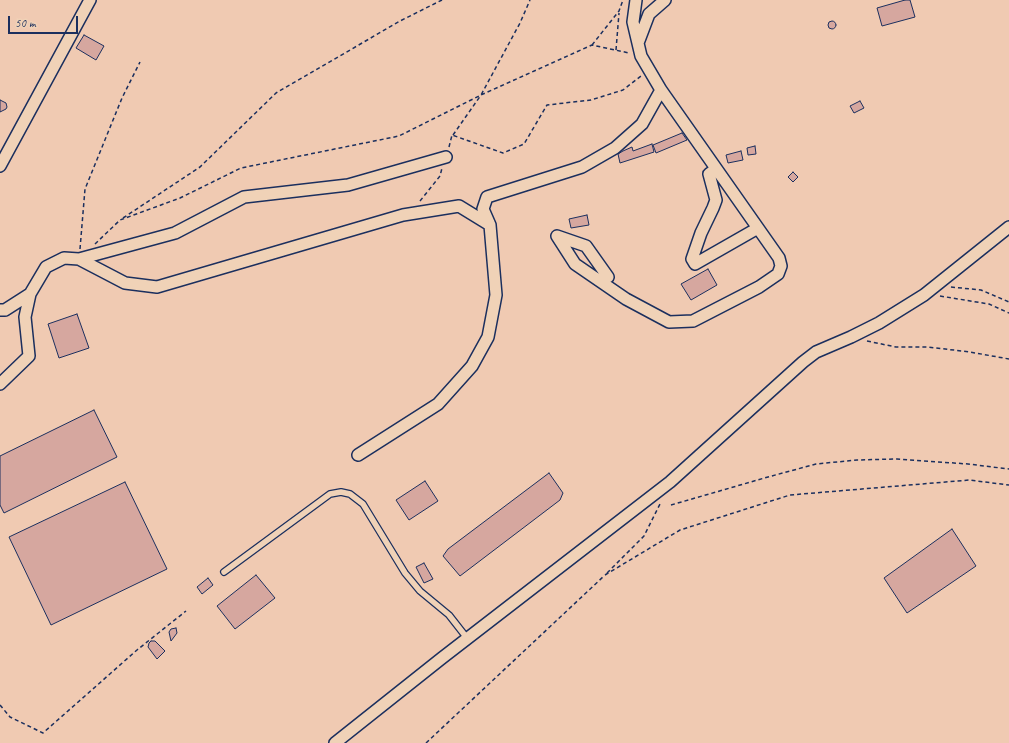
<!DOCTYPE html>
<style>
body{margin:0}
#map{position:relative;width:1009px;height:743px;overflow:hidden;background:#f0cab2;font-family:Caveat,sans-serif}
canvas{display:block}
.scale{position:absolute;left:8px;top:16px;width:70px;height:18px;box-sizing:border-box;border:2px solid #1b2f5e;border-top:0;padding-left:5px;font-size:12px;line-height:14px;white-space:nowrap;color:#1b2f5e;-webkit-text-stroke:3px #f0d2b7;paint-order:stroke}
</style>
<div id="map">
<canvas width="1009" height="743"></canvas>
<div class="scale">50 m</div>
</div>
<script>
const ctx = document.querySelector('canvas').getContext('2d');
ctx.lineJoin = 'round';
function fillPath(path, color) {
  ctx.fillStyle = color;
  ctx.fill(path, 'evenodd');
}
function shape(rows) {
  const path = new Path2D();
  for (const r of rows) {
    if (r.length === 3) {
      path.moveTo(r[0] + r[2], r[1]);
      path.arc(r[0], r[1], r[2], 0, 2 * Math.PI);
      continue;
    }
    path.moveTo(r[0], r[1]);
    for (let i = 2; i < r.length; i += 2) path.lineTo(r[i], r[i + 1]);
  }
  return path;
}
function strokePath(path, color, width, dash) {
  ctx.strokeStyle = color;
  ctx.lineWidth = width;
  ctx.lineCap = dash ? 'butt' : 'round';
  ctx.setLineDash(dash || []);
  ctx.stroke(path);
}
const building = shape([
 [905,0,910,0,915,17,882,26,877,8,905,0],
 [832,25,4],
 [84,35,104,46,96,60,76,48,84,35],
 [0,100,6,103,7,107,6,109,0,112,0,100],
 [860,101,864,108,854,113,850,106,860,101],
 [682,133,687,140,656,153,653,145,682,133],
 [652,144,654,152,620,163,618,154,623,151,632,147,633,151,652,144],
 [755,146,756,154,748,155,747,148,755,146],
 [741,151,743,160,728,163,726,155,741,151],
 [793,172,798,177,793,182,788,177,793,172],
 [587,215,589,225,571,228,569,219,587,215],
 [708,269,717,285,691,300,681,284,708,269],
 [77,314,89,348,59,358,48,324,77,314],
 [94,410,117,457,4,513,0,505,0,456,94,410],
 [549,473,563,493,560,500,460,576,443,556,448,549,549,473],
 [425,481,438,501,409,520,396,500,425,481],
 [125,482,167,569,51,625,9,537,125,482],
 [952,529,976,566,907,613,884,578,952,529],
 [424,563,433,579,424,583,416,567,424,563],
 [256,575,275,598,235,629,217,606,256,575],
 [208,578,213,585,202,594,197,587,208,578],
 [176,628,177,633,171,641,169,632,171,629,176,628],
 [151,641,155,641,165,651,157,659,148,647,149,643,151,641]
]);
const path = shape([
 [592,45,619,11,623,0],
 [616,50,619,13],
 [453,135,481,95,592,45,629,53],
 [449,147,452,135,503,153,524,144,547,105,591,100,623,90,641,76],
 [420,201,440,176,442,168],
 [123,218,200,167,276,93,400,21,442,0],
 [95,244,120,220,180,198,241,168,399,136,481,95,520,23,530,0],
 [80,249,85,189,122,98,140,62],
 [951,287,981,290,1009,302],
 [940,296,989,304,1009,313],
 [867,341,896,347,928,347,970,352,1009,359],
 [671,505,768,477,816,464,857,460,897,459,968,464,1009,469],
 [607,573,644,536,661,502],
 [605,575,680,530,790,495,969,480,1009,485],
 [0,705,10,717,43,733,137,650,186,611],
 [426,743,604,576]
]);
const service = shape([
 [224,572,330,494,341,492,350,494,363,504,405,573,420,591,449,615,467,638]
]);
const minor = shape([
 [638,43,649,14,665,0],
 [0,166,90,0],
 [716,169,709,174,716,200,713,208,701,233,692,259,695,264,758,228],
 [79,259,175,233,244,197,348,185,446,157],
 [608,277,586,246,557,236,575,264,626,299,669,322,693,321,759,287,778,274,781,266,779,258,661,90,641,56,633,22,636,0],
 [0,310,5,310,30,294,46,267,64,258,79,259,125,283,157,287,403,215,459,206,490,225],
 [0,384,29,356,25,317,30,294],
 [358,455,438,404,472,366,488,337,496,295,490,225,483,209,487,197,582,167,615,148,642,124,661,90],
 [335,743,442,658,670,482,803,362,816,352,851,337,879,323,924,295,1009,227]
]);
fillPath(building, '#d6a79f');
strokePath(building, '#1b2f5e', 1);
strokePath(service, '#1b2f5e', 8);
strokePath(minor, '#1b2f5e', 14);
strokePath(path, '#1b2f5e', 1.5, [4, 3]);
strokePath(service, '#f0d2b7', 5.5);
strokePath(minor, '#f0d2b7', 11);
</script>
